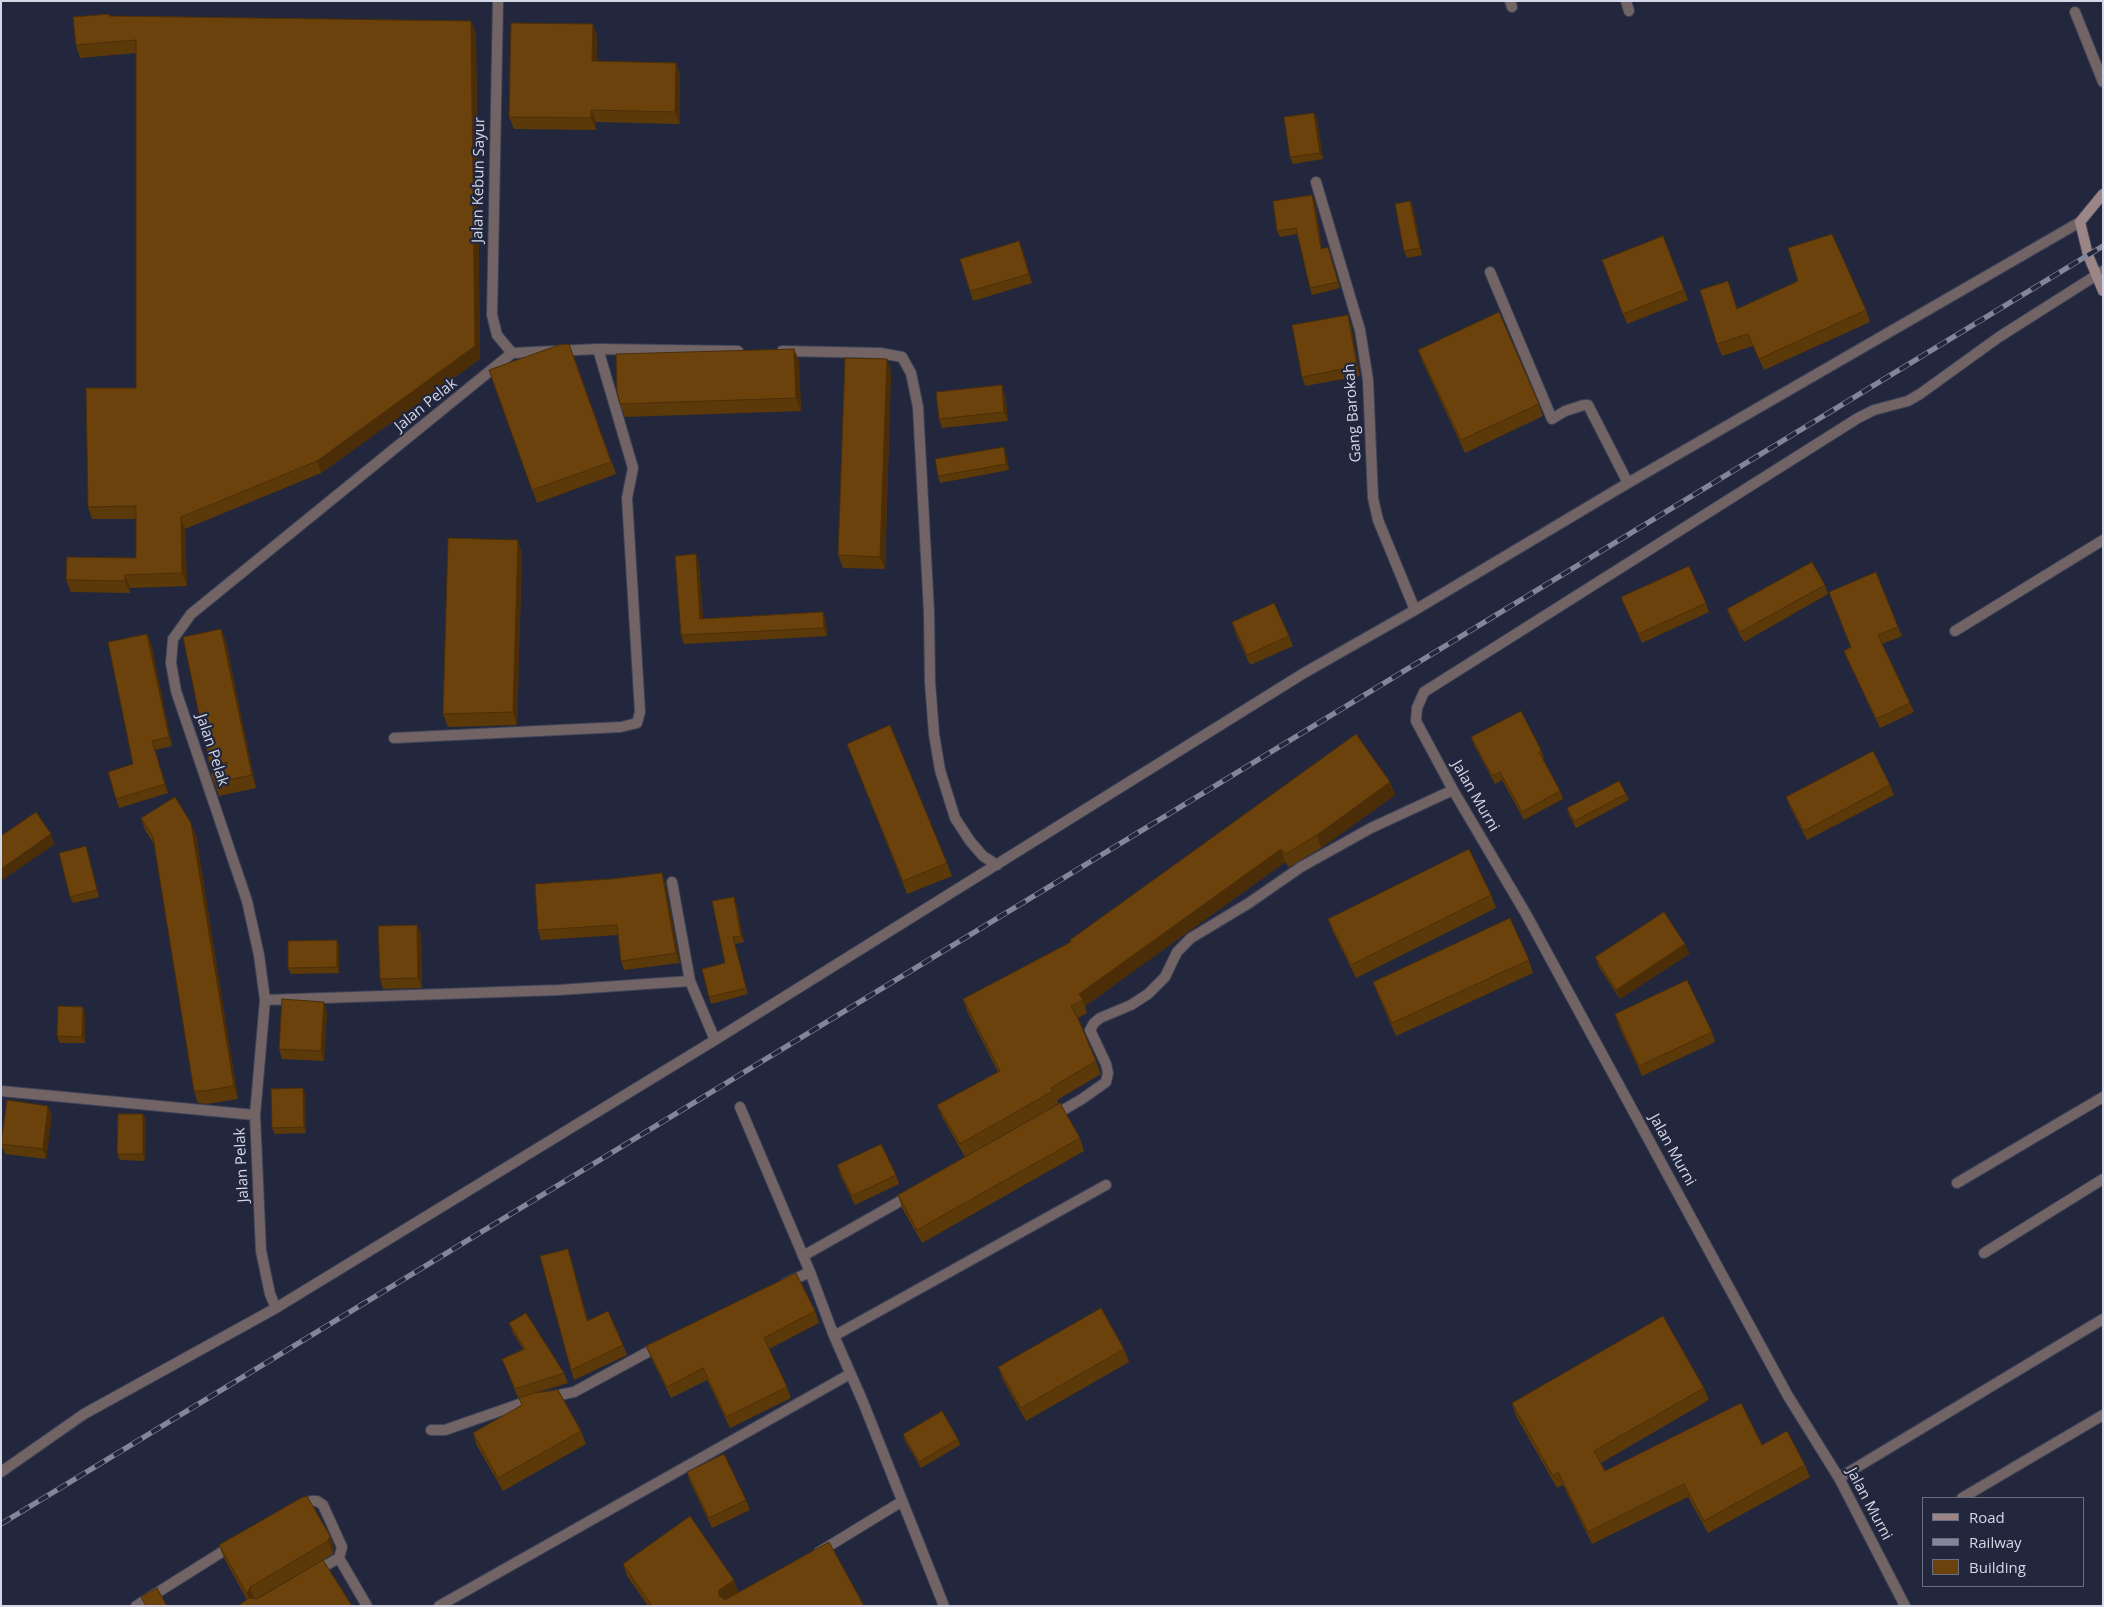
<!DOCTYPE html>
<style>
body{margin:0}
#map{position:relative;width:2104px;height:1607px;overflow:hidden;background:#22273d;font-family:"Open Sans",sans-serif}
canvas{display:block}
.frame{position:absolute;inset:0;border:2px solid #d4d8e7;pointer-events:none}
.legend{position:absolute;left:1922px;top:1497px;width:162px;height:90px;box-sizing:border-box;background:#22273d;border:1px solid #696e81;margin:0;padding:6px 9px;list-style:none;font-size:15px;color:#d4d8e7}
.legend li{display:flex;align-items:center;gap:10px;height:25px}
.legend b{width:25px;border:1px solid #696e81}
</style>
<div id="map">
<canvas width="2104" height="1607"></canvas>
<div class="frame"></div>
<ul class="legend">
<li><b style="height:6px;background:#9c8587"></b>Road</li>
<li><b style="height:6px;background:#818698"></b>Railway</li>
<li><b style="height:14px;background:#6b420b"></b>Building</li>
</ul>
</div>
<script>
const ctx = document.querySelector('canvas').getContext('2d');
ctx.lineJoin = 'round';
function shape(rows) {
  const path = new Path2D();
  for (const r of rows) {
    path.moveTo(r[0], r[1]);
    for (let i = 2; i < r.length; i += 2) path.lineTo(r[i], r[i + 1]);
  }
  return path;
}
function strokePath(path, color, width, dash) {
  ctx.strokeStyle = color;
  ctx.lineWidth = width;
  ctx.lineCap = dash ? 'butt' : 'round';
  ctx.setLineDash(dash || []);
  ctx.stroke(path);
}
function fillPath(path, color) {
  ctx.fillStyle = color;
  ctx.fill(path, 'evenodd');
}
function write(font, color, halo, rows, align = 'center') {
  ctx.font = font + ' "Open Sans",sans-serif';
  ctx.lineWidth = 4.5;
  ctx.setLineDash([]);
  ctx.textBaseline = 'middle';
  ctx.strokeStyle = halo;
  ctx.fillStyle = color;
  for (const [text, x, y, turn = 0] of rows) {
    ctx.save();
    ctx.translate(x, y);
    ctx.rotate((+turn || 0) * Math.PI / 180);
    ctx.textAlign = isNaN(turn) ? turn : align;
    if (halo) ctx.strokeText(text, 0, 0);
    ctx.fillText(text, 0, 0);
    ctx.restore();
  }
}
const minor = shape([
 [498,1,492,315,497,335,512,353],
 [1510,1,1512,7],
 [1626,1,1629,11],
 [2075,12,2103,82],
 [1316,182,1360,330,1368,380,1373,498,1378,520,1415,610],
 [1490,272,1552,419,1565,411,1584,405,1588,405,1628,483],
 [782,351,880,353,902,357,911,373,918,407,929,612,930,682,934,734,940,770,955,818,970,841,983,856,997,865],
 [512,353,598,349,738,351],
 [1955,631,2103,540],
 [394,738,621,727,637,723,640,712,627,498,633,468,598,349],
 [672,882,690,981,715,1040],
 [265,1000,559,990,690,981],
 [1,1091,255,1115],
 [740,1107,810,1272,834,1336,863,1402,944,1606],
 [1053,1116,1082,1099,1106,1082,1108,1073,1106,1064,1090,1030,1094,1023,1100,1018,1131,1005,1148,994,1165,977,1177,952,1191,938,1249,903,1301,867,1371,828,1453,790],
 [1957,1183,2103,1097],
 [1984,1253,2103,1179],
 [803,1256,911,1195],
 [786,1283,810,1272],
 [276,1308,270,1294,261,1251,255,1115,265,1000,259,955,247,901,176,691,171,663,173,639,191,614,512,353],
 [834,1336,1106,1185],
 [549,1397,574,1392,659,1346],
 [431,1430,445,1430,534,1399],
 [1,1472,84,1414,276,1308,715,1040,1304,673,1415,610,1628,483,2080,222],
 [1839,1478,2103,1319],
 [1962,1498,2103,1415],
 [299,1506,311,1501,317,1501,323,1505,342,1547,339,1558,367,1606],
 [819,1552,901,1502],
 [314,1572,339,1558],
 [136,1606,233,1545],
 [439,1606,850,1374],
 [1905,1606,1839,1478,1788,1396,1526,914,1453,790,1416,721,1417,708,1424,692,1858,418,1874,410,1908,401,1920,394,1999,337,2103,271]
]);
const secondary = shape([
 [2103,194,2080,222,2088,255,2103,291]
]);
const rail = shape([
 [1,1524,2103,246]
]);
const wall = shape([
 [109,14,110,16,471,21,476,34,480,359,321,473,185,529,187,586,130,588,130,593,71,592,66,580,136,558,136,519,92,519,88,507,136,388,136,53,80,58,76,45],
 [593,24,597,36,597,61,676,63,680,75,680,124,596,122,596,130,514,129,509,117],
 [1317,119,1323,159,1293,164,1290,157],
 [1312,195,1315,202,1322,248,1330,254,1340,288,1312,295,1310,288,1297,234,1280,237,1277,231],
 [1410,201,1413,207,1422,255,1407,258,1404,251],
 [1663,236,1688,300,1627,324,1602,260],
 [1023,251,1032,283,973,301,970,291],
 [1732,293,1737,309,1866,310,1870,322,1764,370,1753,346,1722,356,1717,344],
 [1351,325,1360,376,1305,386,1302,377],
 [569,344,616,474,537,503,489,370],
 [794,349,799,361,801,411,625,417,620,404],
 [1418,350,1539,404,1543,416,1465,453,1423,363],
 [887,359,891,372,885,569,843,568,838,555],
 [1005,395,1008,421,942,428,939,419],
 [1006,454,1009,470,940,483,938,476],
 [522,553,517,725,448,727,443,714],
 [699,563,703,619,823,612,826,621,827,636,684,644,681,635],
 [1825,585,1828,594,1744,642,1731,619,1727,609],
 [1829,592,1898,627,1902,636,1882,644,1910,703,1914,712,1880,728,1848,661,1844,651,1851,648],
 [1621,597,1706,603,1709,612,1642,643,1625,607],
 [1232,622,1289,636,1293,646,1250,665,1235,632],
 [221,629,226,642,256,788,219,796,211,774,213,773,210,767],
 [151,643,172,746,155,750,168,793,119,808,116,799,133,764],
 [1471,737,1541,750,1544,758,1543,759,1560,791,1563,799,1524,820,1502,780,1495,784,1474,745],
 [847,744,947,863,952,876,907,894],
 [1390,782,1395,795,1321,848,1289,867,1285,862,1085,1006,1087,1013,1078,1018,1101,1074,1057,1100,1058,1104,965,1157,942,1117,937,1105,998,1072,967,1011,963,999,1070,942,1070,940],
 [1890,785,1894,795,1807,840,1790,807,1786,797],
 [1626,794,1629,800,1576,828,1569,815,1567,808],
 [141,818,196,835,238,1099,207,1104,198,1103,194,1091,154,844,145,830],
 [88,853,99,897,73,903,70,897],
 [665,882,680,963,624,970,621,961,618,935,541,940,538,930],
 [1491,895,1496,908,1356,978,1333,932,1328,919],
 [736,903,744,942,735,944,748,994,711,1004,709,997,725,963],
 [417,925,421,935,422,988,383,989,380,979],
 [337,940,339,946,339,973,291,974,288,968],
 [1685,944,1689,954,1620,999,1599,967,1595,957],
 [1529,960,1533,973,1396,1036,1378,995,1373,982],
 [327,1012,324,1061,282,1059,279,1049],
 [85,1013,85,1043,60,1043,57,1036],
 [1615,1014,1712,1032,1715,1042,1642,1076,1618,1024],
 [303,1088,305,1094,306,1133,275,1134,272,1128],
 [143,1114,146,1121,145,1161,120,1160,117,1154],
 [52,1115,46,1159,5,1154,1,1144],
 [1080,1138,1084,1151,922,1243,902,1208,898,1195],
 [837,1165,896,1175,899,1184,855,1205,840,1175],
 [571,1259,588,1320,623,1345,627,1355,574,1380,571,1370],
 [815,1311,819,1323,769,1349,787,1387,791,1398,730,1428,707,1380,671,1398,651,1358,646,1346],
 [509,1323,564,1373,568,1383,535,1393,581,1431,586,1444,503,1491,477,1446,473,1433,522,1405,519,1398,522,1397,518,1398,502,1359,523,1349,513,1333],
 [1124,1349,1129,1362,1026,1421,1003,1380,998,1367],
 [1704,1388,1709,1400,1601,1463,1605,1471,1762,1445,1805,1465,1810,1477,1708,1533,1688,1497,1592,1544,1563,1485,1557,1488,1516,1416,1512,1403],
 [903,1434,958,1439,960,1445,921,1468,905,1441],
 [687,1472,746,1500,750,1510,712,1528,690,1482],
 [330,1536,334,1549,333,1554,256,1599,247,1600,224,1558,219,1545],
 [623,1564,739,1592,864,1606,648,1606,627,1576]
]);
const shadedWall = shape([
 [471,21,476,34,480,359,321,473,317,461],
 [593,24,597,36,597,73,592,61],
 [676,63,680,75,680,124,675,112],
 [591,110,596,122,596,130,591,118],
 [1314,113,1317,119,1323,159,1320,153],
 [1312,195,1315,202,1323,255,1321,249],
 [1410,201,1413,207,1422,255,1420,248],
 [1019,241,1023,251,1032,283,1029,274],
 [1348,315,1351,325,1360,376,1357,366],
 [794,349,799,361,801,411,796,398],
 [887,359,891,372,885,569,880,557],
 [1002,385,1005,395,1008,421,1004,412],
 [1004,447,1006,454,1009,470,1006,464],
 [181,517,185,529,187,586,182,573],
 [518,540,522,553,517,725,513,712],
 [696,554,699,563,703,627,700,619],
 [125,575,130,588,130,593,125,581],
 [823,612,826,621,827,636,824,628],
 [221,629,226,642,256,788,252,775],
 [147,634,151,643,172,746,169,737],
 [1390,782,1395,795,1321,848,1317,835],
 [191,823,196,835,238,1099,234,1086],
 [51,834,55,844,1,881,1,869],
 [1281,849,1285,862,1085,1006,1079,994],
 [662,873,665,882,680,963,676,953],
 [734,897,736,903,744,942,741,936],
 [417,925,421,935,422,988,418,978],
 [733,937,735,944,748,994,746,988],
 [337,940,339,946,339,973,337,967],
 [1685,944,1689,954,1620,999,1616,990],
 [324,1002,327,1012,324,1061,321,1051],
 [83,1007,85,1013,85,1043,82,1037],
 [303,1088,305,1094,306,1133,304,1127],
 [48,1106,52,1115,46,1159,43,1149],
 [143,1114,146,1121,145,1161,143,1154],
 [568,1249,571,1259,590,1330,587,1321],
 [330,1536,334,1549,333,1554,328,1541],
 [734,1580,739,1593,724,1603,719,1596,719,1590],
 [250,1587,254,1600,251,1606,247,1594]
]);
const building = shape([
 [109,14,109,16,471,21,475,346,317,461,181,517,182,573,125,575,125,581,66,580,67,557,136,558,136,506,88,507,86,388,136,388,136,40,76,45,73,17,109,14],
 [511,23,593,24,592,61,676,63,675,112,591,110,591,118,509,117,511,23],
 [1314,113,1320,153,1290,157,1284,117,1314,113],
 [1312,195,1321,249,1328,247,1338,282,1310,288,1296,228,1277,231,1273,201,1312,195],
 [1410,201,1420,248,1404,251,1395,204,1410,201],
 [1832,234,1866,310,1759,359,1748,334,1717,344,1700,290,1728,281,1737,309,1798,281,1788,248,1832,234],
 [1663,236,1684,290,1623,314,1602,260,1663,236],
 [1019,241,1029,274,970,291,960,259,1019,241],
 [1499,312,1539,404,1461,440,1418,350,1499,312],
 [1348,315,1357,366,1302,377,1292,325,1348,315],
 [569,344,611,462,532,490,489,370,559,345,569,344],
 [794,349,796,398,620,404,617,392,616,354,794,349],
 [845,358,887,359,880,557,838,555,845,358],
 [1002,385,1004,412,939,419,936,392,1002,385],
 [1004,447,1006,464,938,476,935,459,1004,447],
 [448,538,518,540,513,712,443,714,448,538],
 [696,554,700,619,823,612,824,628,681,635,675,556,696,554],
 [1812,562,1825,585,1740,632,1727,609,1812,562],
 [1689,566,1706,603,1638,634,1621,597,1689,566],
 [1876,572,1898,627,1878,635,1910,703,1876,719,1844,651,1851,647,1829,592,1876,572],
 [1274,603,1289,636,1247,655,1232,622,1274,603],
 [221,629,252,775,214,783,211,774,228,764,227,762,210,767,183,637,221,629],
 [147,634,169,737,152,741,165,784,116,799,108,772,133,764,108,642,147,634],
 [1521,711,1541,750,1539,752,1560,791,1522,812,1500,772,1492,776,1471,737,1521,711],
 [890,725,947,863,903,881,847,744,890,725],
 [1356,734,1390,782,1317,835,1285,854,1281,849,1079,994,1083,1000,1071,1006,1079,1021,1096,1061,1051,1088,1053,1091,960,1144,937,1105,1000,1071,963,999,1071,942,1070,940,1356,734],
 [1873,751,1890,785,1804,831,1786,797,1873,751],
 [1619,781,1626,794,1574,821,1567,808,1619,781],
 [175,797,191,823,234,1086,203,1091,194,1091,153,837,141,818,175,797],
 [36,812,51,834,1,869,1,836,36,812],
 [86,846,97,890,70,897,59,853,86,846],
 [1469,849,1491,895,1351,965,1328,919,1469,849],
 [662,873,676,953,621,961,617,925,538,930,535,884,611,879,662,873],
 [734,897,741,936,733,937,746,988,709,997,702,969,725,963,712,901,734,897],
 [1664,912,1685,944,1616,990,1595,957,1664,912],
 [1510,918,1529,960,1392,1023,1373,982,1510,918],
 [417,925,418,978,380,979,378,926,417,925],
 [337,940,337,967,288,968,288,941,337,940],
 [1687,980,1712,1032,1639,1066,1615,1014,1687,980],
 [282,999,324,1002,321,1051,279,1049,282,999],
 [58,1006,83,1007,82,1037,57,1036,58,1006],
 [303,1088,304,1127,272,1128,271,1089,303,1088],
 [7,1100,48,1106,43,1149,1,1144,7,1100],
 [1060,1103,1080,1138,917,1230,898,1195,1060,1103],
 [118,1114,143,1114,143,1154,117,1154,118,1114],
 [881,1144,896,1175,852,1196,837,1165,881,1144],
 [568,1249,587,1321,608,1311,623,1345,571,1370,540,1256,568,1249],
 [796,1273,815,1311,764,1338,787,1387,726,1417,703,1368,667,1387,646,1346,796,1273],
 [1101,1308,1124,1349,1021,1408,998,1367,1101,1308],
 [526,1313,564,1373,515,1389,502,1359,525,1349,509,1323,526,1313],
 [1663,1316,1704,1388,1594,1451,1605,1471,1741,1403,1762,1445,1787,1431,1805,1465,1704,1521,1684,1484,1588,1532,1558,1472,1553,1476,1512,1403,1663,1316],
 [558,1390,581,1431,498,1478,473,1433,522,1405,519,1398,534,1393,558,1390],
 [942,1411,958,1439,919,1462,903,1434,942,1411],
 [724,1454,746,1500,709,1518,687,1472,724,1454],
 [307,1496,330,1536,328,1541,250,1587,247,1594,219,1545,301,1498,307,1496],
 [690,1516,734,1580,719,1590,719,1596,725,1600,829,1542,864,1606,652,1606,623,1564,690,1516],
 [323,1560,352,1606,238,1606,249,1598,257,1599,323,1560],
 [157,1588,167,1606,146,1606,141,1597,157,1588]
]);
const streetNames = [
 ["Jalan Kebun Sayur",479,180,-89],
 ["Jalan Pelak",426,405,-39],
 ["Gang Barokah",1353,413,-94],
 ["Jalan Pelak",212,750,72],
 ["Jalan Murni",1475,796,60],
 ["Jalan Murni",1672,1150,61],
 ["Jalan Pelak",242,1165,-93],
 ["Jalan Murni",1869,1504,62]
];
strokePath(minor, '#3e4358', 12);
strokePath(secondary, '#3e4358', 12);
strokePath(minor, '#726465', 10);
strokePath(secondary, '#9c8587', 10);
strokePath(rail, '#818698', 5.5);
strokePath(rail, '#22273d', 4, [11]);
fillPath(wall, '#5c3909');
fillPath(shadedWall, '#4b2e08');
fillPath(building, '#6b420b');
strokePath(building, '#4b2e08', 1);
write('15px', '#d4d8e7', '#22273d', streetNames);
</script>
